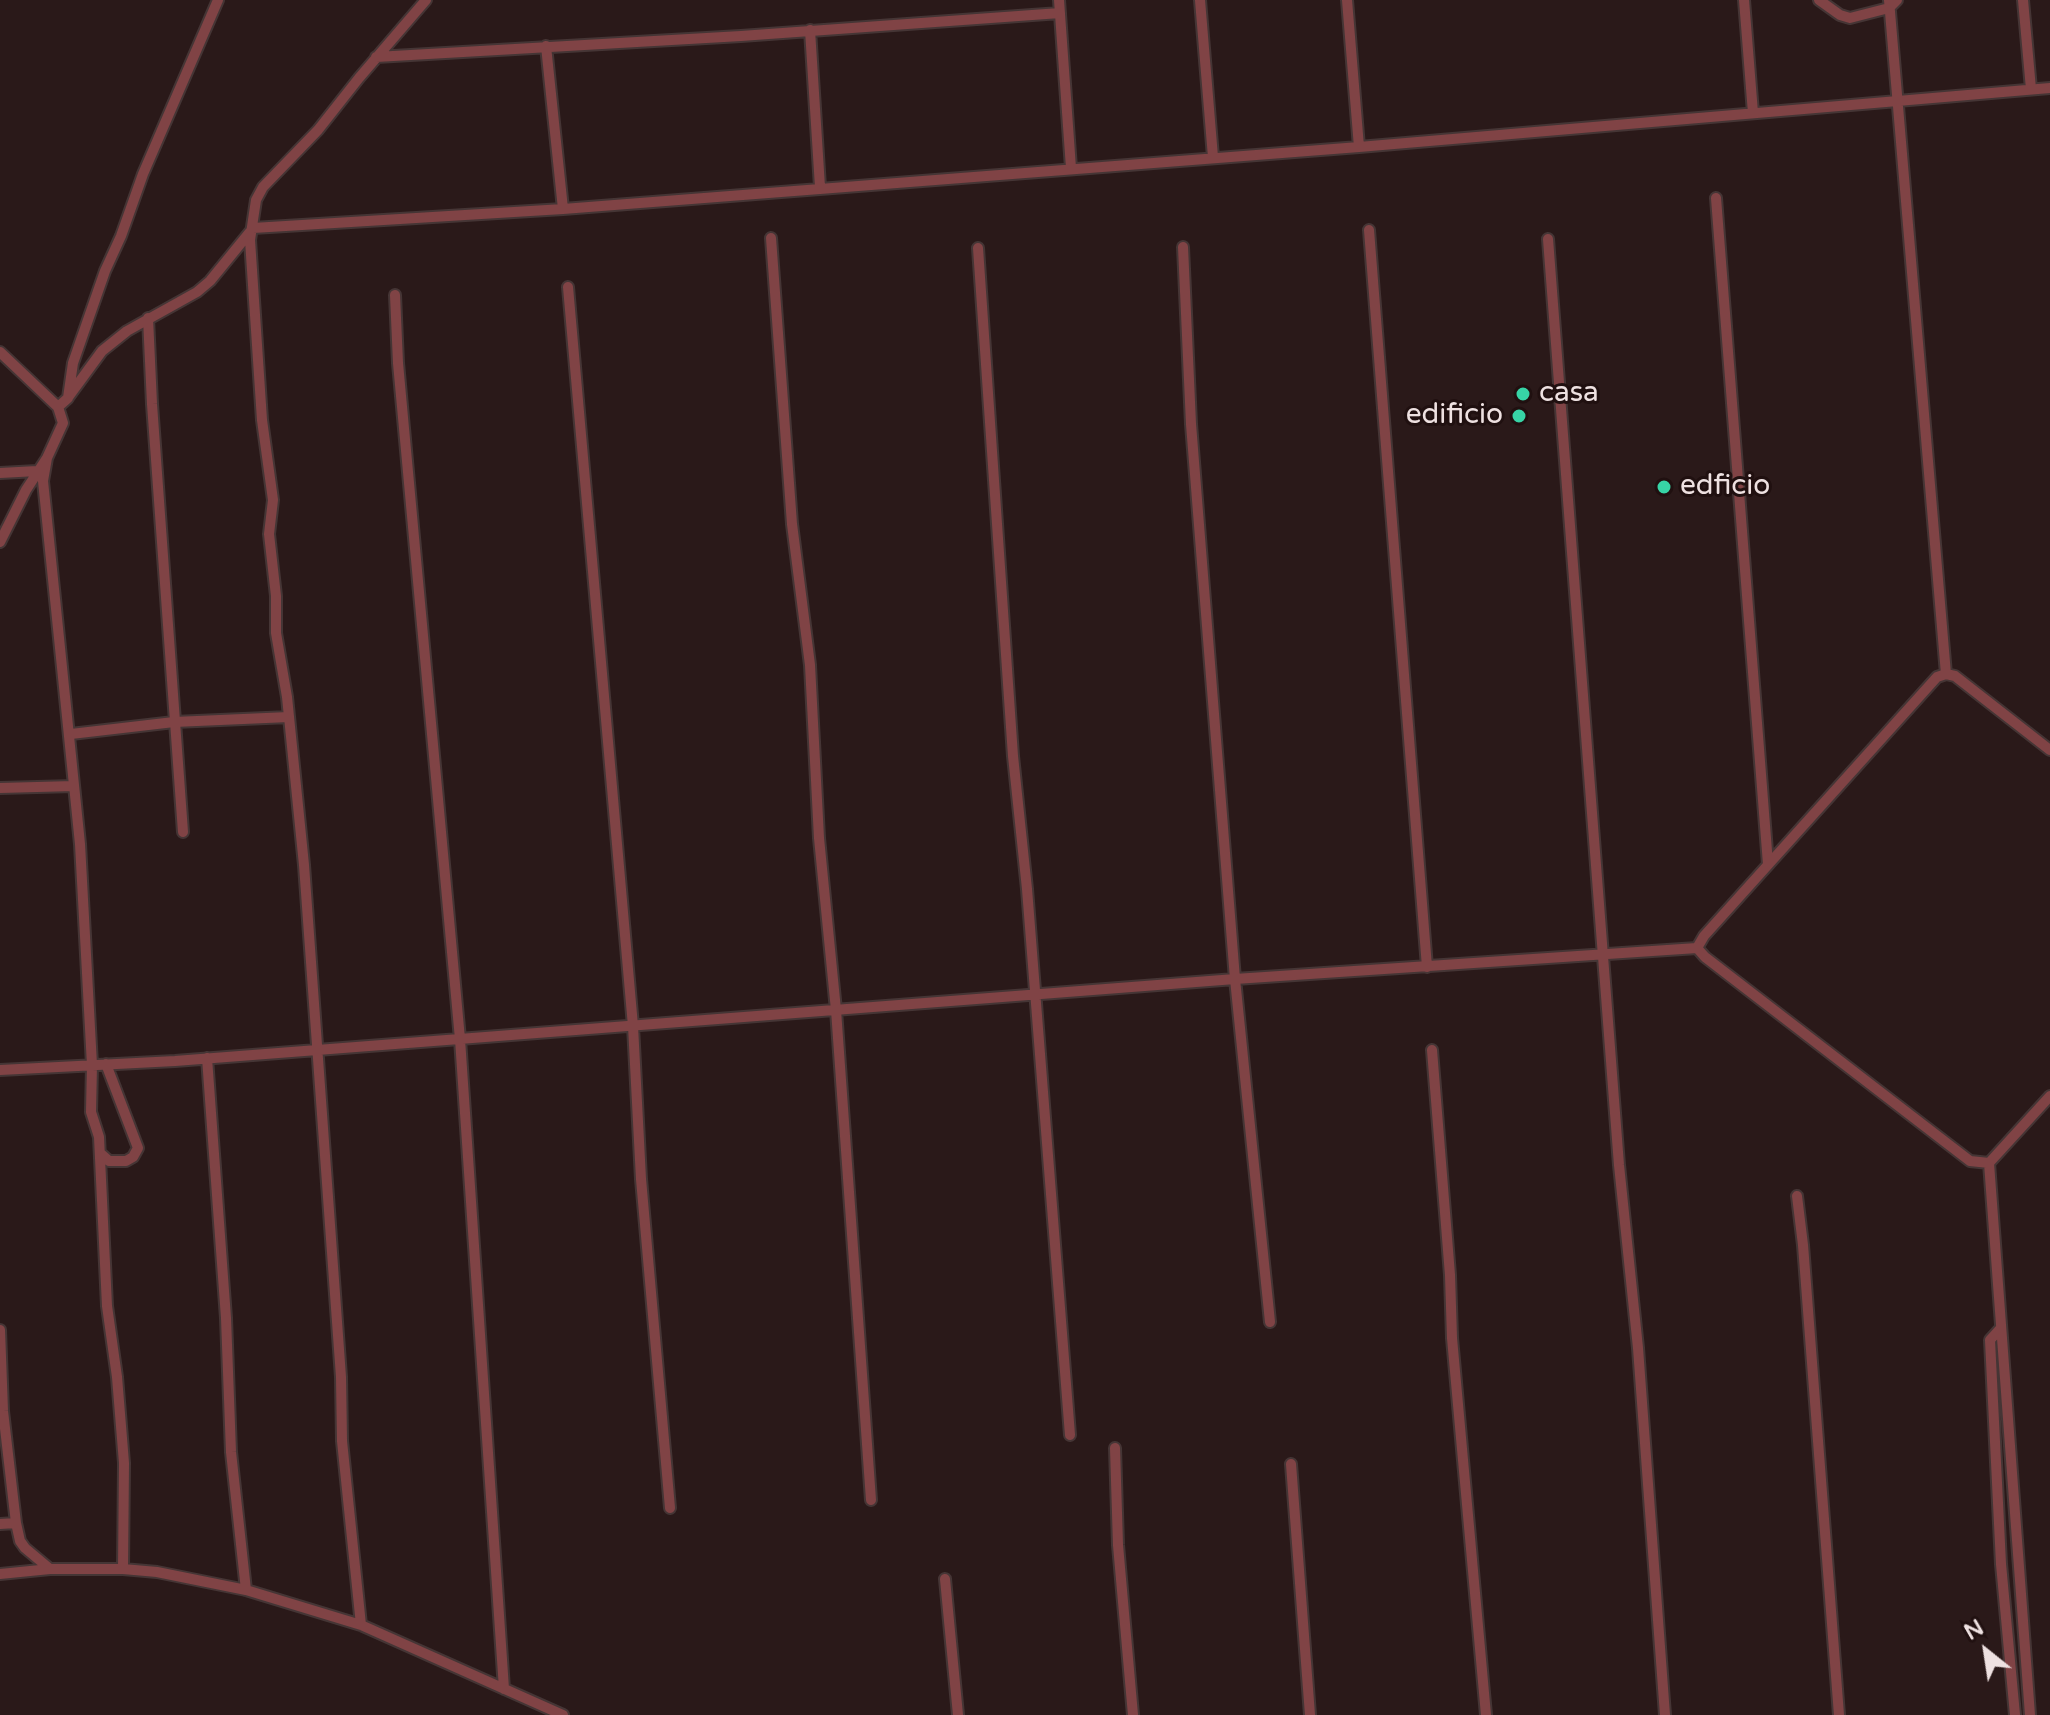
<!DOCTYPE html>
<style>
body{margin:0}
#map{position:relative;width:2050px;height:1715px;overflow:hidden;background:#2a1919;font-family:"Varela Round",sans-serif}
canvas{display:block}
.north{position:absolute;left:1946px;top:1611px;width:80px;height:80px;-webkit-text-stroke:6px #201010;paint-order:stroke;rotate:330deg;font-size:22px;font-weight:700;line-height:32px;text-align:center;color:#eee1e1}
.north::after{content:'';display:block;margin:auto;width:28px;height:36px;background:#eee1e1;clip-path:polygon(50% 0,100% 100%,50% 72%,0 100%)}
</style>
<div id="map">
<canvas width="2050" height="1715"></canvas>
<div class="north">N</div>
</div>
<script>
const ctx = document.querySelector('canvas').getContext('2d');
ctx.lineJoin = 'round';
function shape(rows) {
  const path = new Path2D();
  for (const r of rows) {
    path.moveTo(r[0], r[1]);
    for (let i = 2; i < r.length; i += 2) path.lineTo(r[i], r[i + 1]);
  }
  return path;
}
function strokePath(path, color, width, dash) {
  ctx.strokeStyle = color;
  ctx.lineWidth = width;
  ctx.lineCap = dash ? 'butt' : 'round';
  ctx.setLineDash(dash || []);
  ctx.stroke(path);
}
function write(font, color, halo, rows, align = 'center') {
  ctx.font = font + ' "Varela Round",sans-serif';
  ctx.lineWidth = 6;
  ctx.setLineDash([]);
  ctx.textBaseline = 'middle';
  ctx.strokeStyle = halo;
  ctx.fillStyle = color;
  for (const [text, x, y, turn = 0] of rows) {
    ctx.save();
    ctx.translate(x, y);
    ctx.rotate((+turn || 0) * Math.PI / 180);
    ctx.textAlign = isNaN(turn) ? turn : align;
    if (halo) ctx.strokeText(text, 0, 0);
    ctx.fillText(text, 0, 0);
    ctx.restore();
  }
}
const street = shape([
 [1059,0,1071,168],
 [1200,0,1213,157],
 [1347,0,1359,147],
 [1744,0,1753,113],
 [1819,0,1840,15,1850,18,1889,8,1897,0],
 [1889,0,1946,674],
 [2023,0,2031,89],
 [810,30,820,187],
 [546,46,563,209],
 [376,57,741,36,1060,13],
 [1716,198,1768,864],
 [253,228,563,209,1359,147,2050,88],
 [1369,230,1427,967],
 [771,238,792,524,810,665,819,838,836,1010,871,1500],
 [1548,239,1619,1165,1638,1348,1665,1715],
 [1183,247,1191,424,1235,979,1270,1322],
 [978,248,1013,756,1027,889,1070,1435],
 [568,287,633,1026,641,1179,670,1508],
 [395,295,398,363,460,1039,504,1689],
 [148,318,152,404,183,832],
 [0,352,58,407,63,423,47,458,26,490,0,542],
 [69,396,102,351,127,331,197,292,210,281,250,232],
 [58,407,68,398,73,363,105,271,121,236,143,174,218,0],
 [47,458,43,481,80,844,92,1065,91,1112,99,1137,107,1306,117,1377,124,1463,123,1569],
 [0,473,37,471],
 [71,734,174,722,289,717],
 [2050,750,1955,676,1946,674,1937,677,1704,936,1697,948,1705,957,1970,1161,1989,1163,2050,1096],
 [0,788,74,786],
 [1432,1050,1450,1275,1452,1338,1486,1715],
 [207,1058,226,1318,231,1452,246,1590],
 [0,1070,175,1061,1235,979,1697,948],
 [100,1153,109,1161,126,1161,133,1157,138,1148,106,1064],
 [1989,1163,2030,1715],
 [1797,1196,1803,1245,1839,1715],
 [2000,1329,1990,1340,2001,1564,2015,1715],
 [0,1330,3,1411,16,1523,20,1541,25,1548,50,1569],
 [1115,1448,1118,1545,1133,1715],
 [1291,1464,1310,1715],
 [0,1524,16,1523],
 [0,1574,50,1569,123,1569,157,1572,246,1590,361,1625,563,1715],
 [945,1579,958,1715],
 [361,1625,342,1441,341,1377,304,865,287,697,276,633,276,596,269,534,273,500,262,420,250,240,256,200,263,187,318,130,359,78,426,0]
]);
const markers = [
 [1523,394,8,"#37d4a6"],
 [1519,416,8,"#37d4a6"],
 [1664,487,8,"#37d4a6"]
];
const poiNames = [
 ["casa",1539,394],
 ["edificio",1503,416,"right"],
 ["edficio",1680,487]
];
strokePath(street, '#453535', 14);
strokePath(street, '#804345', 10);
for (const [x, y, r, color] of markers) {
  const dot = new Path2D();
  dot.arc(x, y, r, 0, 2 * Math.PI);
  ctx.fillStyle = color;
  ctx.fill(dot);
  strokePath(dot, '#201010', 3);
}
write('28px', '#eee1e1', '#201010', poiNames, 'left');
</script>
